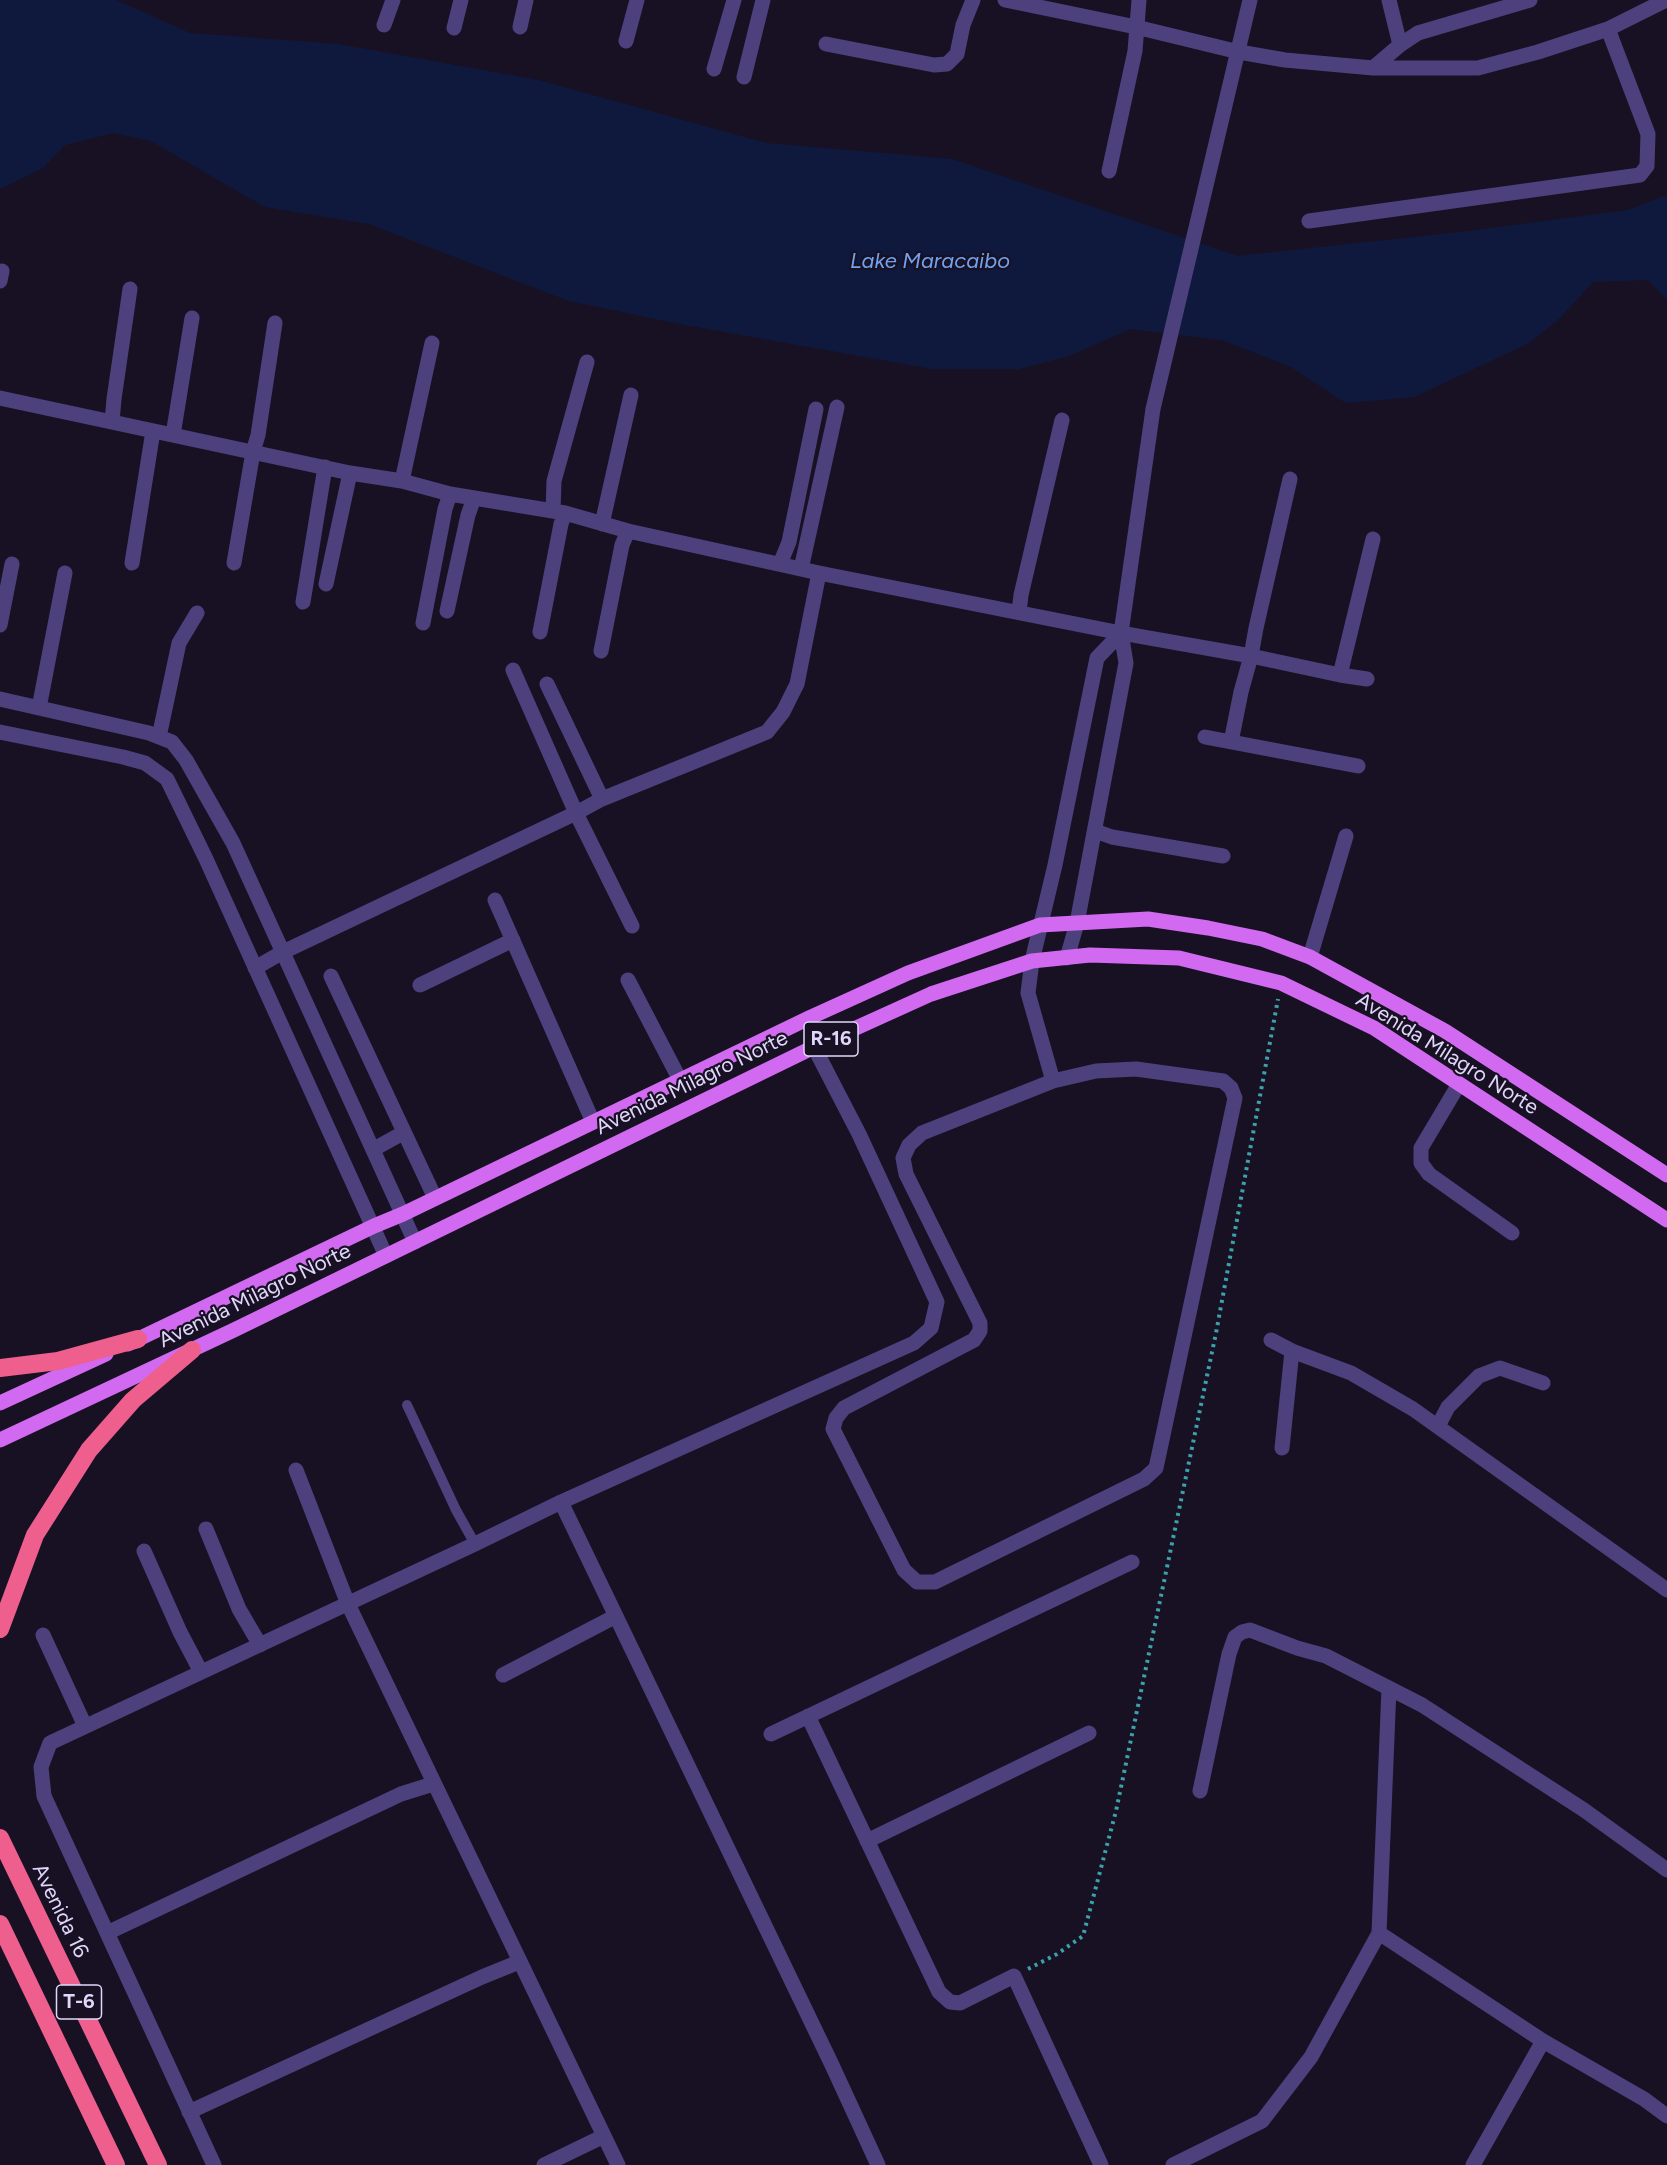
<!DOCTYPE html>
<style>
body{margin:0}
canvas{display:block;background:#171123}
</style>
<canvas width="1667" height="2165"></canvas>
<script>
const ctx = document.querySelector('canvas').getContext('2d');
ctx.lineJoin = 'round';
function fillPath(path, color) {
  ctx.fillStyle = color;
  ctx.fill(path, 'evenodd');
}
function shape(rows) {
  const path = new Path2D();
  for (const r of rows) {
    path.moveTo(r[0], r[1]);
    for (let i = 2; i < r.length; i += 2) path.lineTo(r[i], r[i + 1]);
  }
  return path;
}
function strokePath(path, color, width, dash) {
  ctx.strokeStyle = color;
  ctx.lineWidth = width;
  ctx.lineCap = dash ? 'butt' : 'round';
  ctx.setLineDash(dash || []);
  ctx.stroke(path);
}
function write(font, color, halo, rows, align = 'center') {
  ctx.font = font + ' Figtree,sans-serif';
  ctx.lineWidth = 4.5;
  ctx.setLineDash([]);
  ctx.textBaseline = 'middle';
  ctx.strokeStyle = halo;
  ctx.fillStyle = color;
  for (const [text, x, y, turn = 0] of rows) {
    ctx.save();
    ctx.translate(x, y);
    ctx.rotate((+turn || 0) * Math.PI / 180);
    ctx.textAlign = isNaN(turn) ? turn : align;
    if (halo) ctx.strokeText(text, 0, 0);
    ctx.fillText(text, 0, 0);
    ctx.restore();
  }
}
const water = shape([
 [0,0,116,0,190,33,338,44,538,80,766,143,952,159,1237,256,1461,232,1628,210,1667,195,1667,300,1648,280,1593,282,1560,318,1529,343,1414,397,1346,403,1291,367,1222,340,1130,329,1069,356,1019,369,933,369,685,325,569,301,369,224,265,207,151,141,113,133,65,145,43,168,0,189]
]);
const path = shape([
 [1028,1969,1057,1954,1083,1936,1116,1811,1216,1333,1278,999]
]);
const lane = shape([
 [407,1405,456,1510,475,1544]
]);
const street = shape([
 [1005,0,1136,27,1239,52,1285,60,1373,68,1478,68,1538,52,1608,29,1666,0],
 [1389,0,1400,45],
 [384,25,393,0],
 [520,27,526,0],
 [454,28,461,0],
 [626,41,637,0],
 [826,44,934,65,947,64,957,54,963,25,973,0],
 [1373,68,1400,45,1418,33,1530,0],
 [714,69,734,0],
 [744,77,763,0],
 [1109,171,1135,51,1139,0],
 [1309,221,1640,175,1647,166,1648,134,1608,29],
 [0,281,2,271],
 [0,398,350,473,402,481,450,494,565,513,628,531,819,573,1121,633,1251,656,1340,675,1367,679],
 [112,422,114,399,130,289],
 [173,435,192,318],
 [402,481,432,343],
 [553,511,554,481,587,362],
 [602,524,631,395],
 [132,563,153,431],
 [234,563,253,452,258,435,275,323],
 [780,564,789,542,816,409],
 [801,569,837,407],
 [326,584,350,473],
 [303,602,325,467],
 [447,611,468,515,474,498],
 [1019,612,1021,595,1062,420],
 [423,623,445,509,450,494],
 [0,625,12,564],
 [540,632,561,524,565,513],
 [601,651,622,545,628,531],
 [513,670,576,813,632,926],
 [1340,675,1373,539],
 [547,684,602,799],
 [0,699,149,733,172,742,186,760,233,843,415,1242],
 [39,708,65,573],
 [0,732,123,757,145,763,167,779,206,859,386,1256],
 [159,737,179,643,197,613],
 [1205,737,1358,766],
 [1231,742,1241,692,1251,656,1256,628,1290,479],
 [1095,831,1112,837,1223,856],
 [495,900,593,1122],
 [1310,957,1346,836],
 [1067,958,1077,923,1126,663,1121,633,1153,409,1250,0],
 [255,968,283,952,576,813,602,799,767,732,783,712,797,684,819,573],
 [331,976,435,1198],
 [628,980,680,1080],
 [420,985,513,940],
 [1136,1069,1223,1081,1231,1088,1235,1098,1156,1468,1144,1479,935,1582,917,1582,904,1570,833,1429,836,1418,844,1408,974,1340,980,1331,980,1323,906,1174,903,1158,909,1145,922,1133,1053,1081,1096,1071,1136,1069],
 [1053,1081,1028,993,1032,961,1055,865,1097,658,1121,633],
 [1459,1084,1421,1148,1421,1163,1429,1174,1512,1233],
 [374,1149,403,1133],
 [1271,1340,1292,1351,1351,1373,1413,1409,1667,1590],
 [1438,1426,1448,1407,1479,1376,1500,1368,1543,1383],
 [1282,1448,1292,1351],
 [296,1470,348,1604,618,2165],
 [561,1502,914,1343,931,1328,937,1302,859,1134,814,1047],
 [206,1529,239,1609,260,1645],
 [144,1551,180,1632,201,1672],
 [43,1635,85,1726],
 [503,1675,616,1616],
 [808,1716,939,1992,950,2002,960,2003,1014,1976,1101,2165],
 [771,1734,1132,1562],
 [1200,1791,1229,1654,1235,1637,1242,1632,1250,1630,1297,1648,1326,1656,1422,1705,1584,1810,1667,1870],
 [867,1841,1089,1733],
 [107,1933,401,1794,433,1784],
 [1379,1933,1543,2041,1644,2099,1667,2116],
 [189,2112,482,1977,519,1962],
 [214,2165,44,1796,41,1767,50,1743,475,1544,561,1502,832,2065,878,2165],
 [544,2165,604,2136],
 [1173,2165,1262,2121,1311,2057,1379,1933,1389,1688],
 [1473,2165,1543,2041]
]);
const primary = shape([
 [128,1344,374,1226,403,1214,811,1017,908,973,1040,925,1148,919,1208,928,1262,939,1310,957,1445,1031,1667,1175],
 [0,1403,106,1354],
 [0,1440,234,1330,814,1047,931,994,1032,961,1090,955,1179,958,1281,983,1374,1028,1667,1220]
]);
const highway = shape([
 [0,1368,58,1361,138,1339],
 [0,1629,35,1535,89,1450,133,1400,192,1350],
 [0,1838,158,2165],
 [0,1924,116,2165]
]);
const shields = [
 [831,1039,54],
 [79,2002,45]
];
const shieldNames = [
 ["R-16",831,1039],
 ["T-6",79,2002]
];
const streetNames = [
 ["Avenida Milagro Norte",1447,1054,32],
 ["Avenida Milagro Norte",692,1083,-26],
 ["Avenida Milagro Norte",255,1296,-26],
 ["Avenida 16",60,1911,64]
];
const waterNames = [
 ["Lake Maracaibo",930,262]
];
fillPath(water, '#0f193e');
strokePath(path, '#3ca1ab', 4, [3, 4.5]);
strokePath(lane, '#4c417d', 10);
strokePath(street, '#4c417d', 15);
strokePath(primary, '#d16af0', 15);
strokePath(highway, '#ee5f8e', 18);
for (const [x, y, w] of shields) {
  const box = new Path2D();
  box.roundRect(x - w / 2, y - 17, w, 34, 4.5);
  ctx.fillStyle = '#171123';
  ctx.fill(box);
  strokePath(box, '#e1d7fb', 1.5);
}
write('bold 20px', '#e1d7fb', null, shieldNames);
write('21px', '#e1d7fb', '#171123', streetNames);
write('italic 22px', '#70a2f0', '#171123', waterNames);
</script>
